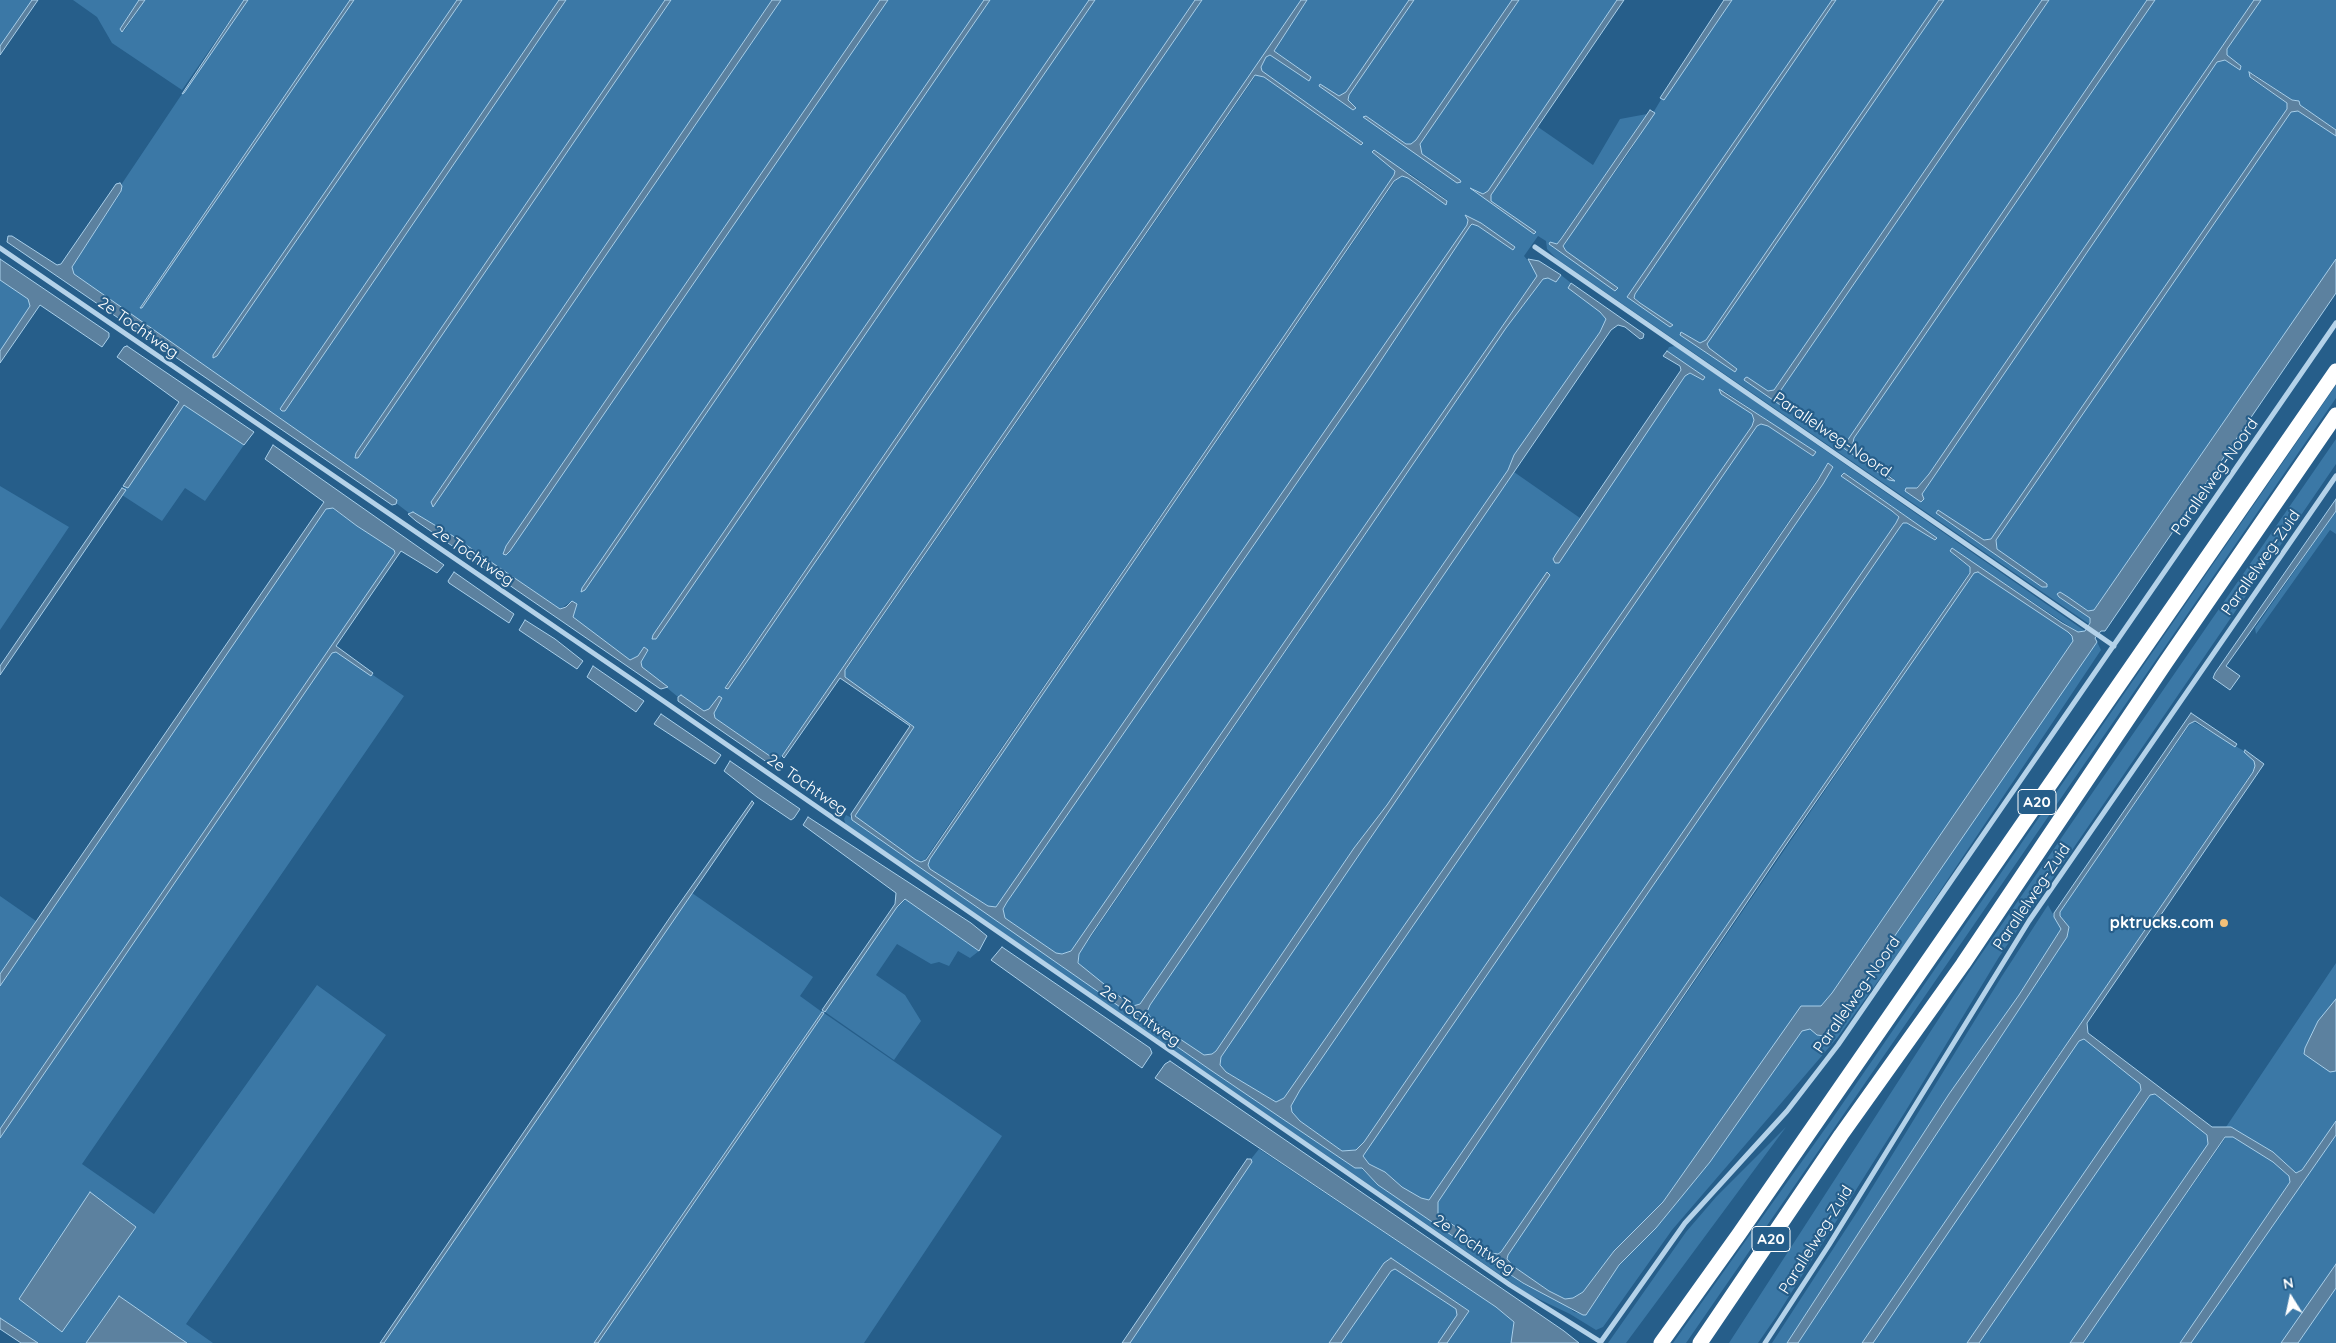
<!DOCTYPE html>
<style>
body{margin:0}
#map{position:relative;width:2336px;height:1343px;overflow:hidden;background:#265e8a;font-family:Quicksand,sans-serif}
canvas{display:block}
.north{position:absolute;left:2266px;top:1273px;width:50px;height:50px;-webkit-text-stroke:4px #265e8a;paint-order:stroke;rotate:350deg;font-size:14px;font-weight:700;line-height:20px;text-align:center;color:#fff}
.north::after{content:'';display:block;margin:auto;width:18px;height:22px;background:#fff;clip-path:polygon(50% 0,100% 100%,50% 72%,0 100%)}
</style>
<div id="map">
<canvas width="2336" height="1343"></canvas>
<div class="north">N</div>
</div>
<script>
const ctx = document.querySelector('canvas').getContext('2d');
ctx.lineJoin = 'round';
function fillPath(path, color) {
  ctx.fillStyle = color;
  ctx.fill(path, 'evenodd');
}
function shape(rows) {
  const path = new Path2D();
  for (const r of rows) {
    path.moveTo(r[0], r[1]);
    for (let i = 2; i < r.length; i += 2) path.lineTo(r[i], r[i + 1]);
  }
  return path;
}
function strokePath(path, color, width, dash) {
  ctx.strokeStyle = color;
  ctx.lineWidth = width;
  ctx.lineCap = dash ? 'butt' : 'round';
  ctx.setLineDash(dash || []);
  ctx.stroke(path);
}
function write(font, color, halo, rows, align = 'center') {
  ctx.font = font + ' Quicksand,sans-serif';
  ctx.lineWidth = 4.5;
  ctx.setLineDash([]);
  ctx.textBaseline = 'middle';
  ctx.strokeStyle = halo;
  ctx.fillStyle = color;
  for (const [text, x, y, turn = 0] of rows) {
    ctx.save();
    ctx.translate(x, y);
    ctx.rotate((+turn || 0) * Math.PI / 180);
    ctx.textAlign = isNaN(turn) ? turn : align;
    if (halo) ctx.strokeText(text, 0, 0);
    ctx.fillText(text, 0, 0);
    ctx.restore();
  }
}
const green = shape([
 [0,0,32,0,0,46],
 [73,0,139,0,120,28,124,31,145,0,244,0,182,90,112,43,97,17],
 [248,0,350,0,140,307,142,308,354,0,457,0,213,355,214,357,217,356,462,0,559,0,284,403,285,411,566,0,665,0,356,453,357,459,671,0,772,0,431,502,433,507,781,0,880,0,506,546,506,555,888,0,984,0,582,588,585,590,990,0,1089,0,653,635,654,640,1095,0,1195,0,725,687,728,689,1202,0,1301,0,778,761,715,718,714,713,721,697,719,696,709,709,704,711,681,696,678,697,642,667,641,662,648,650,644,647,638,656,630,660,612,648,572,617,577,604,572,601,560,609,453,536,413,512,409,513,396,503,397,500,74,274,72,267,121,192,121,185,182,94,184,93],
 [1307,0,1409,0,1346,92,1339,96,1319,85,1353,110,1348,100,1349,95,1414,0,1512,0,1416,140,1411,144,1406,144,1366,116,1364,117,1460,180,1422,154,1420,144,1519,0,1617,0,1488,191,1483,194,1471,188,1535,232,1491,201,1491,195,1538,127,1593,165,1620,119,1647,114,1557,244,1566,251,1563,247,1570,235,1630,151,1662,98,1664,99,1732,0,1832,0,1627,297,1673,325,1640,303,1634,297,1635,294,1836,0,1939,0,1706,341,1700,343,1683,333,1680,335,1735,372,1737,369,1709,348,1707,344,1944,0,2042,0,1774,390,1768,391,1747,377,1789,411,1791,407,1779,398,1781,390,2049,0,2147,0,1847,441,1842,442,1799,414,1798,416,1889,480,1894,479,1855,450,1852,447,1854,438,2155,0,2254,0,1929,474,1914,490,1924,499,1922,494,2217,62,2225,60,2239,70,2241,66,2227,55,2227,49,2261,0,2336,0,2336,130,2300,105,2296,100,2292,100,2252,73,2250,78,2287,103,2287,109,1991,539,1984,540,1938,510,1936,513,2042,587,2047,587,2047,584,1997,549,1996,540,2291,112,2298,111,2336,136,2336,259,2094,610,2088,611,2068,597,2059,597,2090,618,2089,624,1557,259,1547,249,1546,241,1538,236,1524,256,1534,268,1537,276,1071,951,1062,954,1056,953,1005,918,1003,909,1007,902,1370,377,1470,226,1472,224,1478,226,1513,250,1515,247,1481,223,1468,220,1467,225,1315,447,996,907,988,906,930,869,928,865,930,859,1395,181,1402,176,1408,178,1445,204,1447,200,1412,175,1372,152,1390,165,1395,171,1394,175,924,861,916,860,855,816,914,727,845,677,845,671,1256,75,1264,77,1361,145,1363,143,1262,71,1261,67,1266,57,1270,55,1309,81,1311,77,1274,51],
 [1561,275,1571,283,1568,288,1600,312,1606,319,1600,332,1514,455,1508,470,1150,990,1140,1005,1133,1006,1125,1001,1079,966,1079,954,1506,328,1543,279,1548,278,1556,282],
 [0,280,29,299,30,306,0,351],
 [1675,346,2085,631,2078,632,1952,549,1955,556,1970,567,1970,572,1501,1252,1497,1254,1478,1244,1462,1230,1438,1214,1438,1202,1548,1038,1900,527,1903,523,1907,523,1937,538,1845,473,1842,476,1892,511,1899,518,1896,523,1429,1200,1421,1198,1402,1187,1385,1172,1369,1164,1363,1156,1823,484,1832,468,1828,464,1364,1142,1356,1150,1342,1151,1300,1121,1292,1112,1291,1106,1300,1090,1757,426,1761,424,1768,426,1812,456,1815,452,1724,391,1721,394,1752,414,1754,420,1752,426,1284,1098,1276,1102,1226,1072,1220,1065,1221,1057,1550,575,1548,572,1387,805,1354,848,1216,1051,1212,1054,1204,1055,1153,1021,1147,1012,1150,1005,1514,472,1580,518,1553,559,1558,563,1685,376,1690,373,1703,380,1705,377,1667,351,1669,347],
 [2336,385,2336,398,1784,1201,1686,1343,1673,1343,1832,1119],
 [184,405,244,445,205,501,185,488,162,521,122,495,125,487,128,488],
 [2336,439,2336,464,1999,957,1905,1112,1776,1317,1758,1343,1729,1343,1969,972],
 [0,486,69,527,0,630],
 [326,508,332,508,357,526,395,550,393,556,0,1129,0,986],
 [2336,511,2336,534,2330,530,2256,634,2255,628],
 [1974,572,1984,574,2068,632,2072,636,2073,641,1832,993,1821,1006,1801,1007,1663,1202,1614,1251,1583,1292,1573,1298,1565,1299,1549,1291,1513,1266,1507,1259,1508,1255],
 [2097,642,2101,650,1906,942,1838,1037,1672,1230,1603,1327,1596,1330,1570,1314,1528,1294,846,825,844,819,846,815,850,817,1209,1069,1355,1168,1361,1168,1378,1185,1522,1283,1564,1304,1574,1312,1586,1315,1619,1265,1656,1228,1710,1162,1802,1031,1806,1029,1830,1030],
 [333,648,404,696,82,1164,154,1214,317,985,386,1035,186,1324,213,1343,187,1343,119,1296,86,1343,38,1343,0,1318,0,1138],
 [2192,721,2244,751,2254,761,2255,766,2253,771,1862,1343,1798,1343,2067,937,2069,927,2060,916,2060,912],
 [692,893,813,977,800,996,822,1012,594,1343,384,1343],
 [0,896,36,921,0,974],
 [906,899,979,951,970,958,958,951,949,966,939,962,931,964,897,944,876,975,905,995,921,1021,894,1060,825,1012,897,907],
 [2048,905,2061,929,2019,995,1949,1094,1787,1343,1772,1343,1859,1209,2002,976],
 [2336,963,2336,1121,2302,1170,2296,1173,2273,1152,2231,1127,2226,1127],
 [824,1013,1002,1136,864,1343,598,1343],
 [2084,1039,2141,1084,2142,1090,1967,1343,1873,1343,2073,1048,2079,1041],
 [2155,1094,2207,1135,2208,1144,2070,1343,1979,1343,2150,1095],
 [1786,1127,1626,1343,1608,1343,1686,1232,1716,1197],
 [2336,1135,2336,1268,2284,1343,2191,1343],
 [2226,1137,2233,1137,2273,1162,2289,1176,2290,1182,2180,1343,2083,1343],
 [1259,1149,1496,1307,1514,1322,1511,1343,1447,1343,1469,1311,1391,1258,1384,1263,1329,1343,1130,1343,1252,1162,1251,1159],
 [1395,1269,1456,1309,1457,1315,1438,1343,1341,1343,1391,1271],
 [2336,1288,2336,1343,2298,1343]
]);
const water = shape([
 [32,0,38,0,0,55,0,46,32,0],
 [139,0,145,0,122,32,120,29,139,0],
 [244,0,248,0,184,93,182,94,244,0],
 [350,0,354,0,142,308,140,308,350,0],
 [457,0,462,0,217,356,213,358,213,355,457,0],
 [559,0,566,0,285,411,282,411,280,409,284,403,559,0],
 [665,0,671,0,358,458,355,458,356,453,665,0],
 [772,0,781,0,433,507,431,502,772,0],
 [880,0,888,0,510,551,506,555,503,554,506,546,880,0],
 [984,0,990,0,585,590,581,592,582,588,984,0],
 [1089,0,1095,0,656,639,652,639,653,635,1089,0],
 [1195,0,1202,0,728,689,725,688,1195,0],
 [1301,0,1307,0,1274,51,1311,77,1309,81,1270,55,1266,57,1261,67,1262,71,1363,143,1361,145,1264,77,1255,75,845,670,845,677,914,727,855,816,916,860,921,862,926,860,1394,175,1395,171,1372,152,1374,150,1447,201,1446,205,1408,178,1402,176,1394,181,930,859,928,865,930,869,988,906,996,907,1467,225,1468,220,1465,215,1481,223,1515,247,1513,250,1478,226,1472,224,1470,226,1370,377,1007,902,1003,909,1005,918,1056,953,1062,954,1071,951,1537,276,1528,259,1539,261,1561,275,1556,282,1548,278,1543,279,1506,328,1091,935,1079,954,1078,963,1125,1001,1133,1006,1140,1004,1508,470,1514,455,1600,332,1606,319,1600,312,1568,288,1571,283,1644,334,1643,338,1640,339,1625,327,1618,325,1611,330,1150,1005,1147,1012,1153,1021,1204,1055,1212,1054,1216,1051,1354,848,1387,805,1547,572,1550,575,1221,1057,1220,1065,1226,1072,1276,1102,1284,1098,1752,426,1754,420,1752,414,1721,394,1719,389,1816,452,1813,456,1768,426,1761,424,1757,426,1300,1090,1291,1106,1292,1112,1300,1121,1342,1151,1356,1150,1364,1142,1818,480,1828,463,1833,467,1823,484,1363,1156,1369,1164,1385,1172,1402,1187,1421,1198,1429,1200,1896,523,1899,517,1892,511,1841,476,1844,473,1937,538,1935,540,1907,523,1903,523,1900,527,1548,1038,1438,1202,1438,1214,1492,1253,1498,1254,1501,1252,1970,573,1970,567,1950,551,1952,548,2062,623,2078,632,2085,631,2090,623,2090,618,2059,597,2057,594,2060,592,2068,597,2088,611,2094,610,2336,259,2336,293,2105,631,2101,631,2095,638,2097,642,1830,1030,1824,1036,1817,1035,1810,1029,1802,1031,1710,1162,1656,1228,1619,1265,1586,1315,1583,1315,1523,1283,1482,1256,1378,1185,1362,1168,1355,1168,1209,1069,852,820,851,814,910,726,840,678,784,758,782,756,1301,0],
 [1978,572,2068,632,2072,636,2073,641,1832,993,1821,1006,1801,1006,1663,1202,1614,1251,1583,1292,1573,1298,1565,1299,1549,1291,1513,1266,1507,1259,1508,1255,1783,849,1974,573,1978,572],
 [1409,0,1414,0,1349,95,1348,100,1356,108,1353,110,1319,86,1320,84,1339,96,1346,92,1409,0],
 [1512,0,1519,0,1420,144,1422,154,1460,180,1461,182,1457,183,1363,117,1366,116,1406,144,1411,144,1416,140,1512,0],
 [1617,0,1624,0,1491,195,1491,201,1536,232,1534,234,1470,188,1483,194,1488,191,1617,0],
 [1724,0,1732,0,1664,100,1660,98,1724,0],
 [1832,0,1836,0,1635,294,1634,298,1640,303,1673,325,1670,327,1627,297,1832,0],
 [1939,0,1944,0,1707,344,1709,348,1737,369,1735,372,1680,335,1681,332,1700,343,1706,340,1939,0],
 [2042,0,2049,0,1781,390,1779,398,1791,407,1789,411,1744,380,1745,378,1747,377,1768,391,1774,390,2042,0],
 [2147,0,2155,0,1854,438,1852,447,1855,450,1895,481,1889,480,1798,416,1799,414,1842,442,1847,441,2147,0],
 [2254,0,2261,0,2227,49,2227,55,2241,66,2240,70,2225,60,2217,62,1922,494,1924,499,1921,502,1905,491,1906,488,1917,488,1929,474,2254,0],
 [2249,72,2292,100,2299,101,2300,105,2336,130,2336,136,2298,111,2291,112,1996,540,1997,549,2047,584,2047,587,2042,587,1936,513,1938,510,1984,540,1991,539,2287,109,2287,103,2250,77,2249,72],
 [1650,110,1655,113,1563,246,1566,251,1618,288,1615,291,1549,244,1550,242,1557,244,1561,239,1650,110],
 [120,183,122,186,121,191,72,267,74,274,397,500,396,504,392,505,7,242,8,236,12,236,57,265,61,264,116,184,120,183],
 [0,259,109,333,109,337,102,347,40,305,0,363,0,351,30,306,28,299,0,280,0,259],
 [127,346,254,432,244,445,184,405,128,488,123,486,179,402,117,357,124,347,127,346],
 [1667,351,1705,377,1703,380,1690,373,1685,376,1559,563,1555,563,1553,559,1556,554,1681,370,1680,366,1663,356,1667,351],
 [273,445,444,565,437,573,401,551,336,646,373,673,371,676,336,652,332,653,0,1138,0,1129,395,553,394,550,357,526,333,508,326,509,0,986,0,974,324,502,265,459,273,445],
 [122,488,126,490,0,675,0,666,122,488],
 [2336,499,2336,511,2226,666,2240,676,2230,690,2213,678,2215,673,2336,499],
 [413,512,453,536,560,609,566,607,572,601,577,604,573,617,630,660,638,656,644,647,648,650,641,662,642,667,668,687,661,689,659,688,416,521,408,514,413,512],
 [454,572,514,614,509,623,449,583,448,581,454,572],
 [525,620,555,639,583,661,577,669,519,630,525,620],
 [593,666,644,701,636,712,587,677,593,666],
 [681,695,704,711,709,709,719,696,722,698,714,713,715,718,780,763,778,766,774,767,678,701,678,697,681,695],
 [2191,713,2237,744,2235,747,2195,721,2189,724,2060,912,2060,916,2069,927,2067,937,1798,1343,1787,1343,1949,1094,2019,995,2061,929,2054,917,2054,913,2191,713],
 [661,714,721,755,715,764,654,724,661,714],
 [2245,750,2264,764,2087,1023,2088,1033,2212,1127,2231,1127,2273,1152,2296,1173,2302,1170,2336,1121,2336,1135,2191,1343,2180,1343,2290,1182,2289,1176,2273,1162,2233,1137,2225,1137,2083,1343,2070,1343,2208,1144,2207,1135,2155,1094,2150,1095,1979,1343,1967,1343,2141,1090,2140,1084,2089,1043,2084,1039,2079,1041,1873,1343,1862,1343,2253,772,2255,766,2254,761,2244,752,2245,750],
 [730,761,800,809,794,818,791,820,757,797,724,771,730,761],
 [752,801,754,803,384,1343,380,1343,675,910,752,801],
 [808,817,971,923,987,936,979,951,905,899,897,907,825,1012,822,1010,895,904,896,893,803,825,808,817],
 [1002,947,1150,1048,1152,1053,1142,1068,991,960,1002,947],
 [2336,999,2336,1071,2330,1072,2304,1054,2305,1048,2318,1021,2336,999],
 [822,1012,824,1013,598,1343,594,1343,822,1012],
 [1170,1061,1564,1331,1579,1343,1511,1343,1514,1322,1496,1307,1155,1078,1165,1064,1170,1061],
 [1247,1159,1251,1159,1252,1162,1130,1343,1122,1343,1247,1159],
 [90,1192,136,1227,62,1332,19,1299,90,1192],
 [1391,1258,1469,1311,1447,1343,1438,1343,1457,1315,1456,1309,1395,1269,1391,1271,1341,1343,1329,1343,1384,1263,1391,1258],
 [2336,1264,2336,1288,2298,1343,2281,1343,2336,1264],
 [119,1296,178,1337,187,1343,86,1343,119,1296],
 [0,1318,38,1343,21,1343,0,1329,0,1318]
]);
const street = shape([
 [1535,247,2114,646],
 [0,248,662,700,1510,1285,1601,1342],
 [1600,1343,1685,1223,1787,1111,1838,1045,2336,323],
 [1765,1343,1829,1245,2029,921,2336,476]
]);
const highway = shape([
 [1661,1343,1739,1234,2336,371],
 [1700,1343,1841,1135,1963,964,2166,662,2336,415]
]);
const markers = [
 [2224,923,5,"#f2c079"]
];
const shields = [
 [2037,802,38],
 [1771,1239,38]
];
const shieldNames = [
 ["A20",2037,802],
 ["A20",1771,1239]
];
const streetNames = [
 ["2e Tochtweg",138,328,35],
 ["Parallelweg-Noord",1832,435,34],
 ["Parallelweg-Noord",2215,477,-55],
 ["2e Tochtweg",473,556,34],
 ["Parallelweg-Zuid",2261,563,-55],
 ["2e Tochtweg",807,785,35],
 ["Parallelweg-Zuid",2032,897,-56],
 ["Parallelweg-Noord",1857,995,-55],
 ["2e Tochtweg",1140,1016,35],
 ["Parallelweg-Zuid",1816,1240,-58],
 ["2e Tochtweg",1474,1245,34]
];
const poiNames = [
 ["pktrucks.com",2214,923]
];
fillPath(green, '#3b78a6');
fillPath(water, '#5c819f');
strokePath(water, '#a8cfea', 1);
strokePath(street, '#b4d2e9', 5);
strokePath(highway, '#fff', 15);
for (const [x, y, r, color] of markers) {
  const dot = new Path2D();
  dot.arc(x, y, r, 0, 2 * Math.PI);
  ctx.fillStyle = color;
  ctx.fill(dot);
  strokePath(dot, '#265e8a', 2);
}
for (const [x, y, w] of shields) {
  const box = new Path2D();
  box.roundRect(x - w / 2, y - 12.5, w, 25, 4);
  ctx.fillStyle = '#265e8a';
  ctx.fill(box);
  strokePath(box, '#fff', 1);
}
write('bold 15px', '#fff', null, shieldNames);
write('16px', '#fff', '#265e8a', streetNames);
write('bold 16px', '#fff', '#265e8a', poiNames, 'right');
</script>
